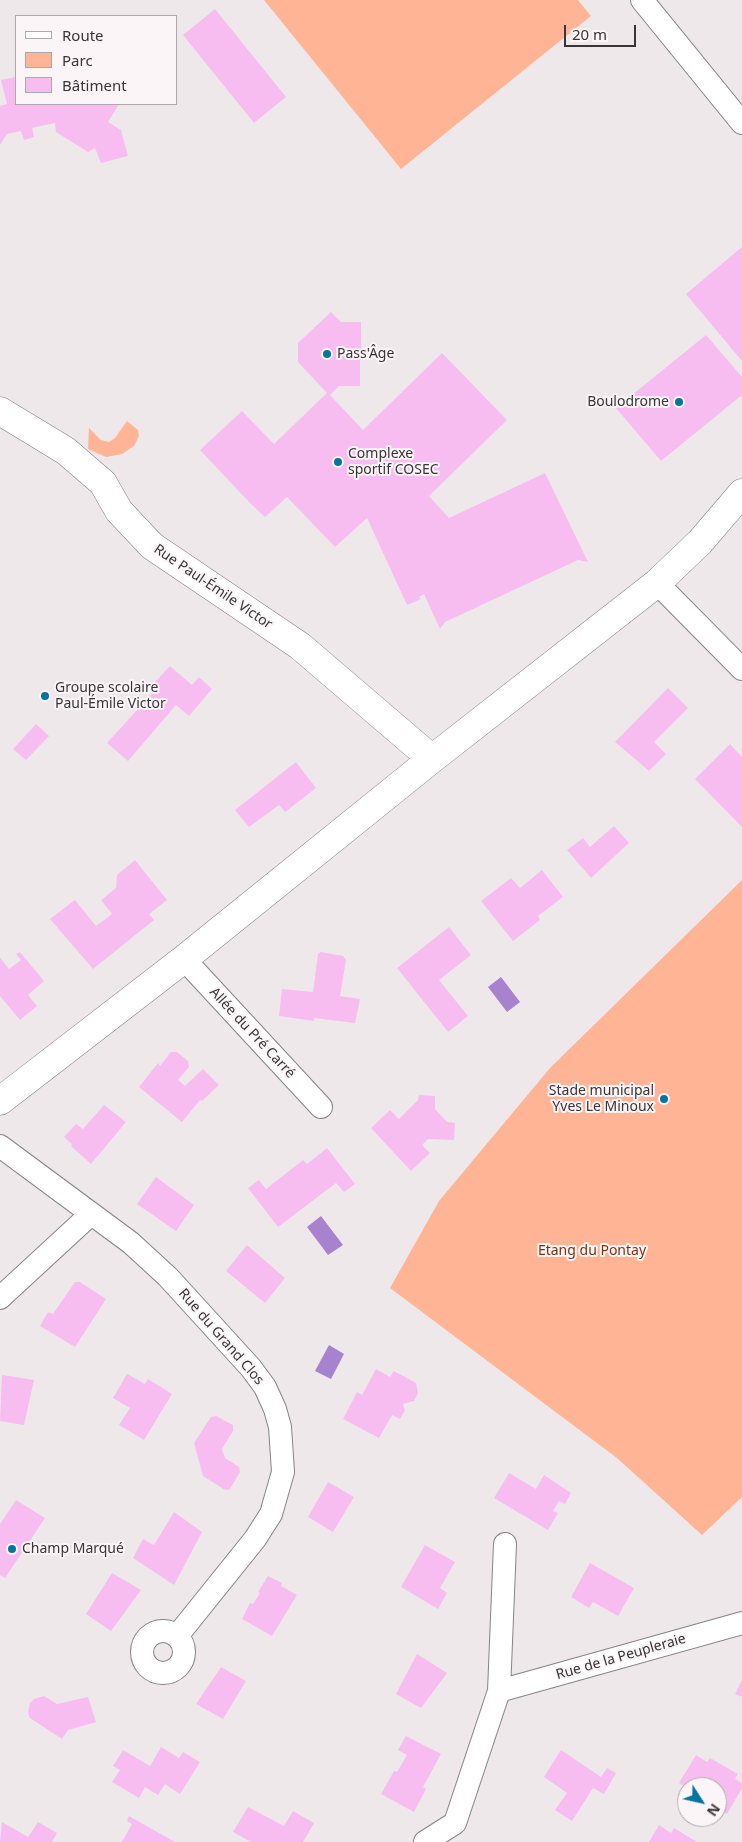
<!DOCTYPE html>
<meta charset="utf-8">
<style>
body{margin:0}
#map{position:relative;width:742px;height:1842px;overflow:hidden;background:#efe8ea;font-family:"Noto Sans",sans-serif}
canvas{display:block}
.legend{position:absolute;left:15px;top:15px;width:162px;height:90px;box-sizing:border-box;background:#fcf5f8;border:1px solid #ada8aa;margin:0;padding:6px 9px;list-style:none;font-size:15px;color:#373535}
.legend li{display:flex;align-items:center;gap:10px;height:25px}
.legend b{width:25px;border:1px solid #ada8aa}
.north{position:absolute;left:677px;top:1777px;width:50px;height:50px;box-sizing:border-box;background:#fcf5f8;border:1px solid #ada8aa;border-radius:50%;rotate:125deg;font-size:14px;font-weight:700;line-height:20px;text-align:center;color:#373535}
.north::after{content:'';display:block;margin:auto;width:18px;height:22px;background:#04759f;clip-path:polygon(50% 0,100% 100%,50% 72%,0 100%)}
.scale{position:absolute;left:564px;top:25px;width:72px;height:22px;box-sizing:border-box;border:2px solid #373535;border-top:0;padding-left:6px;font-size:15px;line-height:18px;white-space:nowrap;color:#373535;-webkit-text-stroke:4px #fcf5f8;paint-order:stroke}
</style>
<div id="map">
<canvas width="742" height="1842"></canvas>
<ul class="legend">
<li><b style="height:6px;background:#fff"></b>Route</li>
<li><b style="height:14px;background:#ffb495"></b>Parc</li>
<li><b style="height:14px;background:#f7bdf1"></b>Bâtiment</li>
</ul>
<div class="north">N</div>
<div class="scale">20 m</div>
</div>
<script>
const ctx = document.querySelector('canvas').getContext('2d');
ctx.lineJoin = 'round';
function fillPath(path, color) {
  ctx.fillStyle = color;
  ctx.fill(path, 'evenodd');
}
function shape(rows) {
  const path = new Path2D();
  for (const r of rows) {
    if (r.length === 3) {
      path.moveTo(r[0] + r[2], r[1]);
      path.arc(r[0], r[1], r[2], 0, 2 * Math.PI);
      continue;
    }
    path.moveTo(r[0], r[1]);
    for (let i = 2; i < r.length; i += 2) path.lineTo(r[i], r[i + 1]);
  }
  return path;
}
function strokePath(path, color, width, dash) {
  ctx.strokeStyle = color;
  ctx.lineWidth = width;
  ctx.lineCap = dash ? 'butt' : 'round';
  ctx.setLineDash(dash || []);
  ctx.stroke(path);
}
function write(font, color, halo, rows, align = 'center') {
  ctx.font = font + ' "Noto Sans",sans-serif';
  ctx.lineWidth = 4;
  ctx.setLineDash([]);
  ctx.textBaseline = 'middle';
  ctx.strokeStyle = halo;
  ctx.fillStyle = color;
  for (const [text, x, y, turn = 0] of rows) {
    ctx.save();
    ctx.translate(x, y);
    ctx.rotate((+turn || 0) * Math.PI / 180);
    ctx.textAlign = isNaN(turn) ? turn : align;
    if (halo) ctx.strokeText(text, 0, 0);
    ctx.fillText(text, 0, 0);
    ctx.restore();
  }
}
const green = shape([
 [264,0,578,0,591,16,401,169],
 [127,421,138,430,139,436,134,446,122,454,106,457,88,449,89,428,101,440,109,442,115,438],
 [742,880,742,1497,702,1535,617,1458,390,1288,439,1201,550,1068]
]);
const water = shape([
 [501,977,520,1002,507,1012,488,987],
 [321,1216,343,1245,328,1255,307,1227],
 [329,1345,344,1354,331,1379,315,1371]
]);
const building = shape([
 [215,9,286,97,254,123,183,35],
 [16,77,16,104,119,104,108,122,121,130,128,156,101,163,95,148,88,152,56,132,55,123,32,128,34,137,24,140,21,131,7,134,0,145,0,106,7,104,1,80],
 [742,247,742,361,686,294],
 [331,312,341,322,361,322,361,350,358,351,358,358,360,357,360,386,339,386,330,395,363,430,442,353,507,420,429,496,449,518,545,473,588,562,578,560,445,622,440,629,424,594,419,597,421,599,407,605,367,518,335,547,287,497,265,517,251,504,200,450,242,411,274,444,327,393,298,362,298,343],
 [706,335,742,377,742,395,661,461,616,408],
 [170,666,192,685,199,677,212,689,189,716,176,705,128,761,107,743,159,686,155,682],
 [668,688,688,708,654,742,666,754,649,771,615,742],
 [36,724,49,736,26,760,13,749],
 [730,744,742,757,742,827,695,779],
 [296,762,316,788,285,812,279,805,249,827,235,810],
 [614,826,629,843,591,878,567,850,583,838,590,847],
 [135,860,167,900,149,914,154,920,93,969,50,919,75,900,96,926,112,914,101,900,116,888,117,875],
 [542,870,563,897,538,916,540,920,513,941,481,901,511,878,520,888],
 [449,927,471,955,439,980,468,1016,448,1032,397,968],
 [20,952,44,981,28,995,37,1006,20,1020,0,996,0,958,9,969,21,960,16,954],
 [321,952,343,956,346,960,340,996,360,999,355,1023,314,1018,314,1021,279,1016,282,989,313,992,318,954],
 [171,1052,177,1052,188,1061,189,1067,178,1080,185,1086,203,1069,219,1085,202,1101,200,1100,182,1122,139,1087,158,1063,160,1066],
 [419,1095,435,1096,435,1109,447,1122,455,1123,454,1140,428,1139,422,1145,430,1153,411,1171,371,1128,390,1110,399,1119,418,1100],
 [104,1105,126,1122,91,1164,71,1146,72,1144,64,1137,76,1124,83,1129],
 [327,1148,355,1184,344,1192,336,1183,278,1227,248,1188,259,1180,266,1189,303,1160,307,1164],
 [156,1177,194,1205,176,1231,137,1204],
 [247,1245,285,1278,265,1303,226,1271],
 [75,1282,80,1282,106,1299,75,1347,40,1326,48,1312,53,1314],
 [376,1369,390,1377,394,1371,416,1383,418,1393,414,1401,403,1404,405,1410,400,1419,392,1415,379,1438,343,1419,357,1392,362,1395],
 [127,1374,145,1384,148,1379,172,1394,144,1440,119,1425,130,1408,113,1398],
 [2,1375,34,1380,24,1425,0,1421],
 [216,1416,233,1425,233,1431,222,1449,225,1458,239,1467,240,1472,230,1489,225,1490,203,1476,194,1443,211,1417],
 [509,1473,536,1489,544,1475,571,1493,565,1504,559,1501,553,1511,558,1513,548,1530,494,1498],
 [328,1482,354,1497,333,1532,308,1517],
 [16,1500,45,1518,5,1578,0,1575,0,1524],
 [174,1512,202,1532,174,1585,133,1558,143,1539,154,1545],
 [425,1545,455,1562,440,1588,447,1593,438,1609,401,1587],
 [590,1563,634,1588,618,1616,593,1602,589,1608,571,1597],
 [112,1573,141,1590,111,1631,86,1614],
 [268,1576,282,1583,281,1586,297,1595,272,1636,242,1619,250,1603,253,1604,260,1593,258,1592],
 [417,1654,447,1673,421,1708,396,1694],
 [221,1667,246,1681,223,1719,196,1704],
 [742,1680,742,1697,735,1694],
 [44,1696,57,1704,88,1697,96,1722,68,1730,62,1739,30,1718,28,1713,30,1703,34,1699],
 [406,1736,441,1754,423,1787,426,1789,414,1812,381,1794,394,1771,397,1772,407,1755,398,1750],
 [161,1747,179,1758,183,1752,200,1762,180,1794,165,1784,158,1795,145,1787,139,1798,112,1782,120,1770,113,1766,123,1750,150,1766],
 [561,1750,601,1777,607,1768,616,1773,604,1794,593,1788,572,1821,555,1810,567,1793,544,1777],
 [696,1755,707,1762,710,1758,738,1774,735,1779,742,1783,742,1788,727,1814,717,1808,717,1787,687,1788,679,1783],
 [248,1807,284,1826,293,1811,314,1823,303,1842,251,1842,233,1832],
 [129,1816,175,1842,122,1842,132,1824,127,1821],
 [2,1822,28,1837,38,1822,57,1833,52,1842,0,1842],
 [659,1825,671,1833,674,1828,697,1842,649,1842]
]);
const minor = shape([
 [642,0,742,123],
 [657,583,742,669],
 [184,959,321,1107],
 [0,1146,131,1243,168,1277,251,1368,265,1387,275,1409,280,1427,283,1472,271,1514,255,1539,177,1636],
 [0,1298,91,1214],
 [163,1652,21],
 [499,1691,505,1544],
 [425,1842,455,1823,499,1691,742,1623]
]);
const tertiary = shape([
 [0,411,66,451,103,483,119,511,152,546,300,646,432,759],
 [0,1101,184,959,432,759,657,583,700,542,742,493]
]);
const markers = [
 [327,354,5,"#04759f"],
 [679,402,5,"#04759f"],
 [338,462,5,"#04759f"],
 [45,696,5,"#04759f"],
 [664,1099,5,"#04759f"],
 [12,1549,5,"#04759f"]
];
const poiNames = [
 ["Pass'Âge",337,354],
 ["Boulodrome",669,402,"right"],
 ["Complexe",348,454],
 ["sportif COSEC",348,470],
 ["Groupe scolaire",55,688],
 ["Paul-Émile Victor",55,704],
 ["Stade municipal",654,1091,"right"],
 ["Yves Le Minoux",654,1107,"right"],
 ["Champ Marqué",22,1549]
];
const streetNames = [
 ["Rue Paul-Émile Victor",213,587,34],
 ["Allée du Pré Carré",252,1033,47],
 ["Rue du Grand Clos",221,1337,49],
 ["Rue de la Peupleraie",621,1657,-16]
];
const parkNames = [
 ["Etang du Pontay",592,1251]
];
fillPath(green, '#ffb495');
fillPath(water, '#a782cf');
fillPath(building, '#f7bdf1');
strokePath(minor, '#888284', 24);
strokePath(tertiary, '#888284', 29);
strokePath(minor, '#fff', 22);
strokePath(tertiary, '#fff', 28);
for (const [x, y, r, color] of markers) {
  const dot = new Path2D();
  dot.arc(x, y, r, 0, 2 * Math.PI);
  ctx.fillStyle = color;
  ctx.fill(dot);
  strokePath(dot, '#fcf5f8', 2);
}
write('14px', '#373535', '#fcf5f8', poiNames, 'left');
write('14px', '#373535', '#fcf5f8', streetNames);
write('14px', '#803107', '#fcf5f8', parkNames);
</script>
